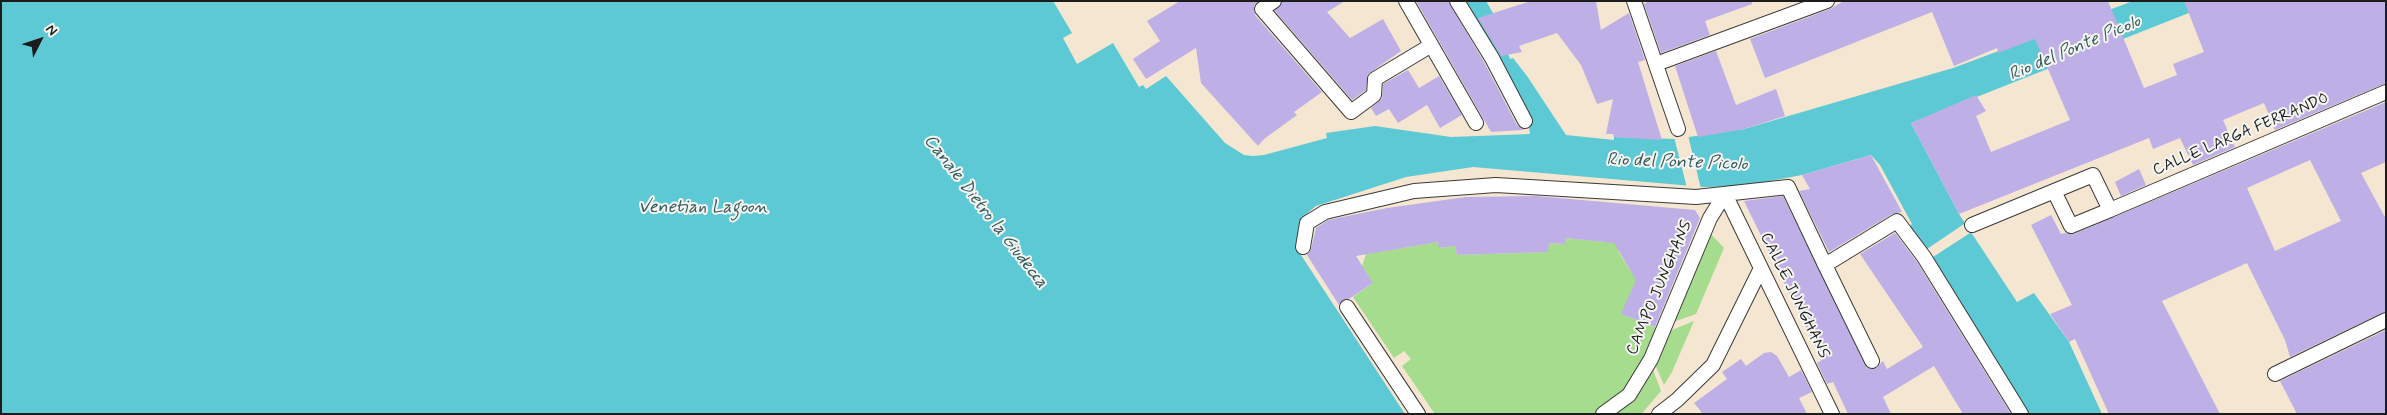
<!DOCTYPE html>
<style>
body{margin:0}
#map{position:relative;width:2387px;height:415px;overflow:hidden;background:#f4e6d1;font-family:Mynerve,sans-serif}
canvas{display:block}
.frame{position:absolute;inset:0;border:2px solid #1c1c1c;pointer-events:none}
.north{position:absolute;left:15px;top:15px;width:50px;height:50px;-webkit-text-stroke:4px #f6f6f2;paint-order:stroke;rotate:49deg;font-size:14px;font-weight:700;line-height:20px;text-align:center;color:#1c1c1c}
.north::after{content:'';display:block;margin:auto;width:18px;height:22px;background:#1c1c1c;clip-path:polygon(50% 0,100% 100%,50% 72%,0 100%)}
</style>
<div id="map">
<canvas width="2387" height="415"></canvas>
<div class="frame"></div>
<div class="north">N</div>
</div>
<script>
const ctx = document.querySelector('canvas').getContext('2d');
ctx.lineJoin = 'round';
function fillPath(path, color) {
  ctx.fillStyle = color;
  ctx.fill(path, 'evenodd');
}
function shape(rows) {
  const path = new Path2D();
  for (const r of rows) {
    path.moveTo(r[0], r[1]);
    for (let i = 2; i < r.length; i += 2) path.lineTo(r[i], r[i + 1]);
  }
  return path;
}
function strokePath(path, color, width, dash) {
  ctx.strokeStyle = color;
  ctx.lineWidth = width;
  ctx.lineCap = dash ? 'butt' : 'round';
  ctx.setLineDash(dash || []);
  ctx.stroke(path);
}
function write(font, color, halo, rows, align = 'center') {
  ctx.font = font + ' Mynerve,sans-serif';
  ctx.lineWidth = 4;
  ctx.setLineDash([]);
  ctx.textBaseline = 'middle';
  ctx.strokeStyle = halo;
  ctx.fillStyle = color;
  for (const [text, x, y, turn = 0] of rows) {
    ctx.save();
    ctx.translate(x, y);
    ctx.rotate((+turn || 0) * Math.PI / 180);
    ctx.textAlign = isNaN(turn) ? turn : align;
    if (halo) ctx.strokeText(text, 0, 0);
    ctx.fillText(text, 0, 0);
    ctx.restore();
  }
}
const green = shape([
 [1709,232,1724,248,1696,314,1670,323],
 [1565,238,1605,242,1609,239,1620,246,1618,251,1631,272,1636,272,1638,285,1622,314,1659,329,1642,368,1621,396,1597,414,1435,414,1402,366,1411,359,1404,351,1394,358,1353,297,1373,283,1362,266,1366,254,1438,242,1440,248,1455,246,1457,255,1547,252,1549,243,1564,244],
 [1694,321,1672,372,1664,385,1654,362,1667,332],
 [1652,367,1661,391,1644,411,1641,414,1613,414]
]);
const water = shape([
 [1,1,1053,1,1072,33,1063,38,1077,64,1113,43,1139,87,1143,85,1146,89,1166,76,1225,143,1244,155,1253,156,1264,155,1327,138,1326,133,1375,126,1451,137,1530,134,1528,121,1461,1,1486,1,1493,13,1510,59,1513,58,1527,76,1566,135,1614,140,1614,137,1675,139,1744,129,1953,68,2133,1,2219,1,1911,123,1959,214,2017,302,2034,293,2069,342,2102,414,2028,414,1933,259,1910,226,1912,224,1880,165,1871,155,1802,175,1742,186,1704,187,1473,167,1406,177,1316,206,1305,215,1299,226,1297,245,1299,252,1405,414,1,414]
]);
const pier = shape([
 [1688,135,1701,189,1687,188,1674,137],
 [1967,222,1973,231,1930,259,1924,251]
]);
const building = shape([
 [1180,1,1258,1,1254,6,1255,15,1322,92,1294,112,1297,115,1264,139,1258,146,1201,83,1196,48,1146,79,1133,59,1160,41,1147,21],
 [1283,1,1345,1,1327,12,1350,38,1383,19,1401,51,1368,74,1366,90,1352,100,1275,11],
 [1416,1,1448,1,1484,62,1517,125,1524,130,1491,132],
 [1531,1,1596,1,1601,30,1629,13,1645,60,1638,62,1662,140,1614,137,1613,134,1606,134,1613,99,1597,104,1581,65,1557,33,1519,46,1522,52,1501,56,1478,18],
 [1649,1,1752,1,1752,4,1705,21,1710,35,1661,53,1644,4],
 [1844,1,2108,1,2144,88,2177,75,2173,64,2204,52,2184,1,2386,1,2386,83,2275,130,2264,103,2223,120,2235,147,2193,165,2180,138,2153,149,2149,138,1959,214,1911,123,1976,95,1986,111,1976,116,1991,152,2070,120,2035,39,1998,53,1997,48,1954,66,1932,12,1765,78,1750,39,1830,9],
 [1716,51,1736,105,1776,89,1785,116,1744,129,1698,137,1675,66],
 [1408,70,1419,88,1439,76,1462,115,1440,128,1427,105,1398,123,1389,109,1376,116,1371,108,1382,99,1383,84],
 [2386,102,2386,162,2361,173,2386,219,2386,311,2290,357,2285,340,2247,263,2162,301,2220,414,2109,414,2075,339,2069,342,2050,314,2072,305,2031,225,2051,215,2061,234,2065,233,2074,234],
 [2310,160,2341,221,2275,251,2247,188],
 [1871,155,1902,212,1892,214,1829,252,1799,191,1810,189,1802,175],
 [2139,169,2146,185,2121,196,2115,182],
 [1536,196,1695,210,1700,218,1655,327,1621,314,1636,280,1614,243,1565,238,1565,244,1549,243,1548,252,1457,255,1455,246,1439,248,1438,242,1356,256,1373,283,1349,299,1343,300,1339,305,1307,255,1311,249,1316,228,1328,220,1387,208,1466,197],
 [1783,196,1867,368,1875,369,1883,361,1887,369,1923,347,1860,254,1895,233,1917,262,2011,414,1963,414,1934,366,1883,397,1891,414,1848,414,1833,382,1827,384,1817,363,1822,360,1744,201],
 [2386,330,2386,414,2297,414,2280,381],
 [1764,353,1771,352,1777,356,1789,377,1801,370,1812,392,1799,398,1807,414,1703,414,1694,403,1727,379,1722,372,1741,359,1746,366]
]);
const pedestrian = shape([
 [1274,1,1262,9,1351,112,1374,95,1375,79,1430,46],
 [1406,1,1476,123],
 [1457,1,1492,58,1525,121],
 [1634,1,1678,129],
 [1656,64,1827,1],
 [1725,194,1832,414],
 [2110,210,2386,92],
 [1972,225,2093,175,2110,210,2071,226,2054,191],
 [1303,247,1307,223,1325,212,1414,191,1496,185,1696,197,1788,187,1825,265,1897,221,1924,257,2021,414],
 [1825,265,1872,361],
 [1347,307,1418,414],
 [2275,374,2386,320],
 [1603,414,1629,395,1651,359,1710,218,1725,194],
 [1659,414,1677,400,1713,365,1761,268]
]);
const streetNames = [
 ["CALLE LARGA FERRANDO",2241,135,-23],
 ["CAMPO JUNGHANS",1660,288,-67],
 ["CALLE JUNGHANS",1794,296,64]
];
const waterNames = [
 ["Rio del Ponte Picolo",2075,49,-23],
 ["Rio del Ponte Picolo",1677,163,2],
 ["Venetian Lagoon",703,208],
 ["Canale Dietro la Giudecca",985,212,52]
];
fillPath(green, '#a5dc8d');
fillPath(water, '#5cc9d4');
fillPath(pier, '#f4e6d1');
fillPath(building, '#beafe7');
strokePath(pedestrian, '#3c3a37', 16);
strokePath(pedestrian, '#fff', 14);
write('16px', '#1c1c1c', '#f6f6f2', streetNames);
write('italic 18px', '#32595c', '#f6f6f2', waterNames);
</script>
